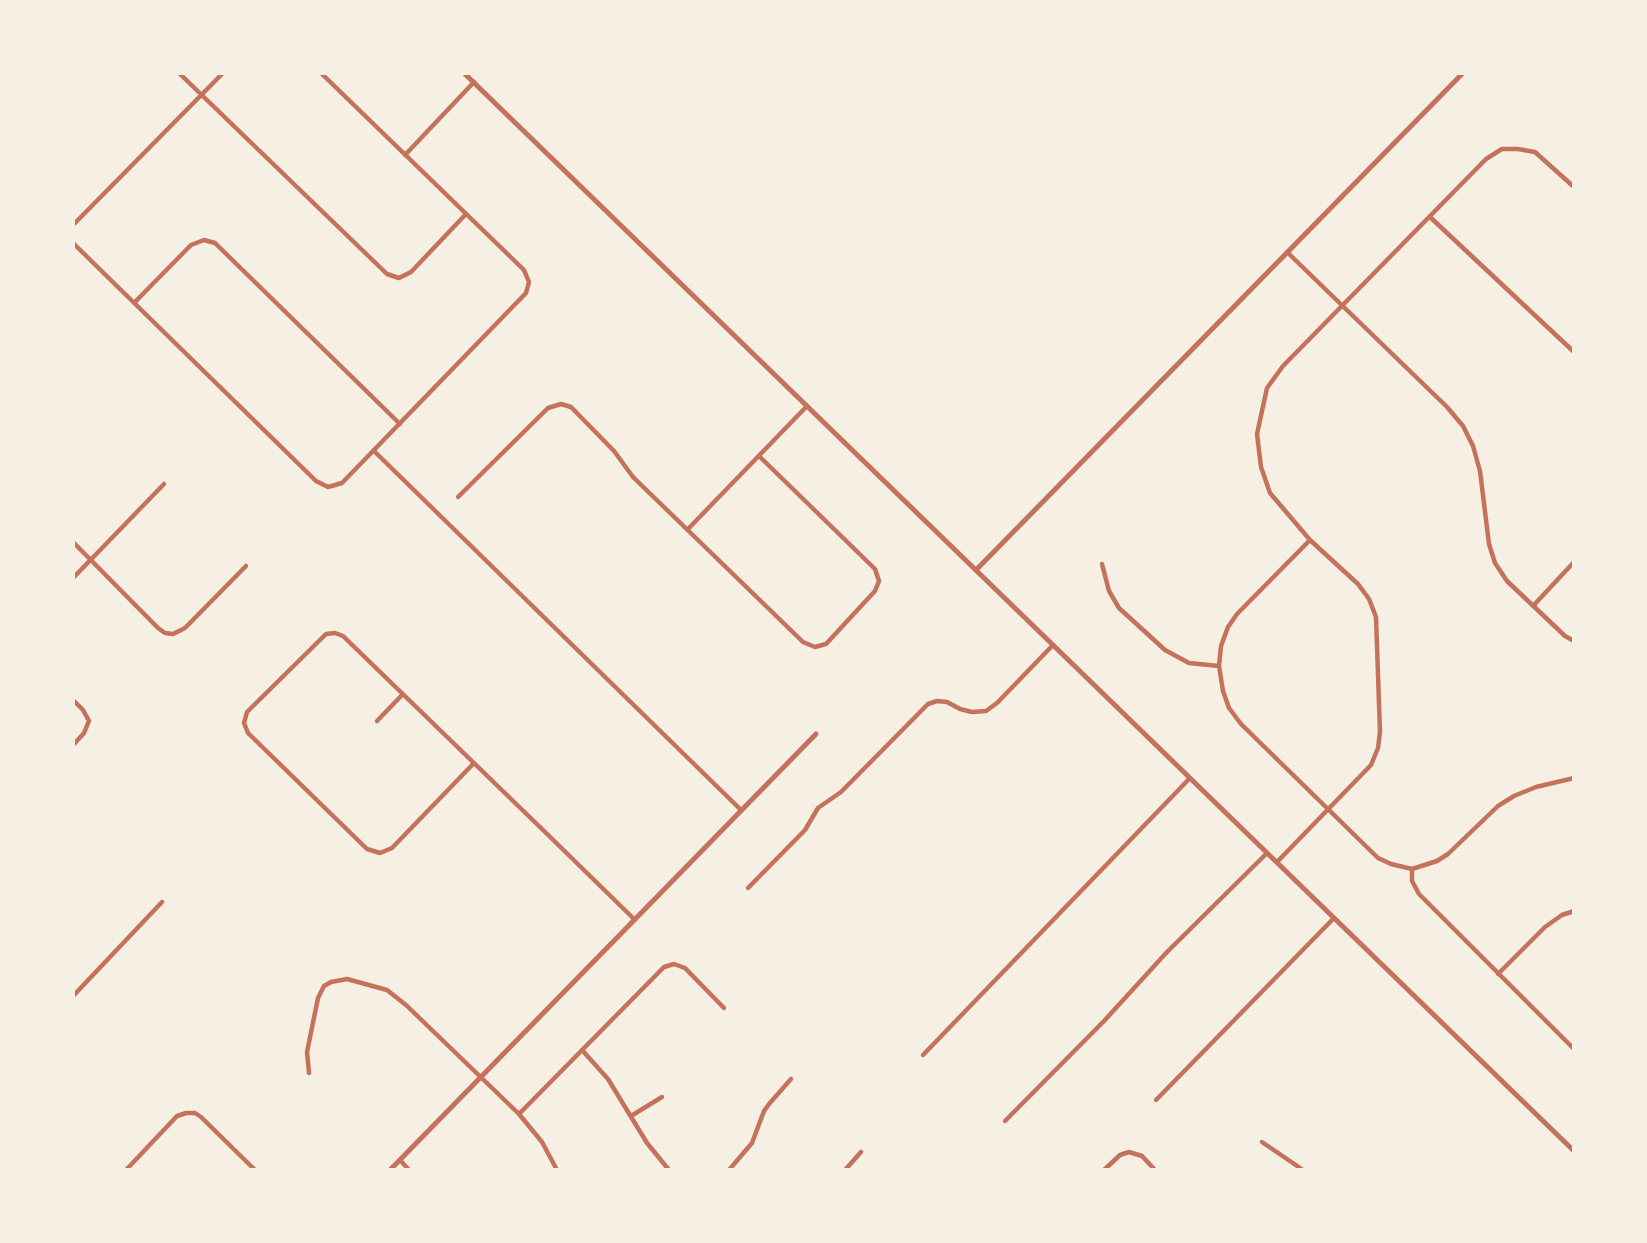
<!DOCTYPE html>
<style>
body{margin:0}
#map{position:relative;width:1647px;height:1243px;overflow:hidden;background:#f6efe4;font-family:"Crimson Pro",serif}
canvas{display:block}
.frame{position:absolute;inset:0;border:75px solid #f6efe4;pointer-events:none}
</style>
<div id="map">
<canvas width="1647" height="1243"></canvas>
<div class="frame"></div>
</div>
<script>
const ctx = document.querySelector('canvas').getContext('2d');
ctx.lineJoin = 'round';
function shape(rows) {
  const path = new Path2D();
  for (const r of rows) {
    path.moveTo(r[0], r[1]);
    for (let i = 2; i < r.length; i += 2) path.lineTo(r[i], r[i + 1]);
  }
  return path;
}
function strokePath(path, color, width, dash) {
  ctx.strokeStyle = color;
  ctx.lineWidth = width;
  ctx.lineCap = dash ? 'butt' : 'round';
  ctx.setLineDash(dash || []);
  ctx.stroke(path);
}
const minor = shape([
 [180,74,387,274,399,278,411,272,466,214],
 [405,155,474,82],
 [1430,217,1574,352],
 [74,224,222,74],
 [74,244,316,481,328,487,342,483,526,293,529,282,524,270,322,74],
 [1287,252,1447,407,1463,426,1473,446,1480,471,1489,544,1495,563,1507,581,1565,636,1574,641],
 [134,303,191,245,204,240,215,243,400,424],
 [374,451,740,809],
 [458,497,548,408,561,404,571,407,614,451,633,477,803,642,815,647,826,644,875,591,879,581,875,569,759,456],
 [688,529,807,406],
 [1310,540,1237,614,1228,627,1221,646,1219,666,1223,691,1229,708,1241,724,1378,858,1391,864,1412,869,1437,861,1448,854,1498,806,1514,796,1536,787,1574,778],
 [74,543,158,628,165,633,173,634,185,628,246,566],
 [1102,564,1109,591,1119,608,1165,650,1189,663,1219,666],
 [74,577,164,484],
 [1533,606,1574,562],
 [74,701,83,710,89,721,84,733,74,744],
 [377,721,403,694],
 [474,763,392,848,380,853,367,849,248,733,244,723,247,712,326,634,335,633,343,636,543,830,634,919],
 [1277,862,1371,765,1378,748,1380,732,1376,617,1369,599,1358,584,1310,540,1270,493,1261,467,1257,434,1267,388,1283,366,1486,159,1502,149,1518,149,1535,152,1574,187],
 [1412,869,1412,881,1419,894,1574,1049],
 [748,888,805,830,818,808,841,792,928,704,937,701,947,702,960,709,972,712,986,711,997,703,1053,645],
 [1498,974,1545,927,1562,915,1574,911],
 [74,995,162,902],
 [582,1050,608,1079,647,1143,669,1170],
 [923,1055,1190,778],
 [309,1073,307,1052,318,998,324,986,331,982,347,979,387,990,406,1005,519,1114,542,1142,557,1170],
 [1156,1100,1334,918],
 [519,1114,664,967,674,964,685,968,724,1008],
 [631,1116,662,1097],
 [1005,1121,1104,1021,1167,952,1267,853],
 [1262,1142,1303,1170],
 [400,1160,409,1170],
 [126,1170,177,1116,186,1113,195,1113,201,1117,255,1170],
 [729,1170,752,1143,764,1111,769,1104,791,1079],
 [845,1170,861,1152],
 [1104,1170,1120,1155,1129,1152,1142,1156,1155,1170]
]);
const tertiary = shape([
 [465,74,1574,1151],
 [976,570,1462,74],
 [390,1170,816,734]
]);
strokePath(minor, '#c5725c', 4.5);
strokePath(tertiary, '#c5725c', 5);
</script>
